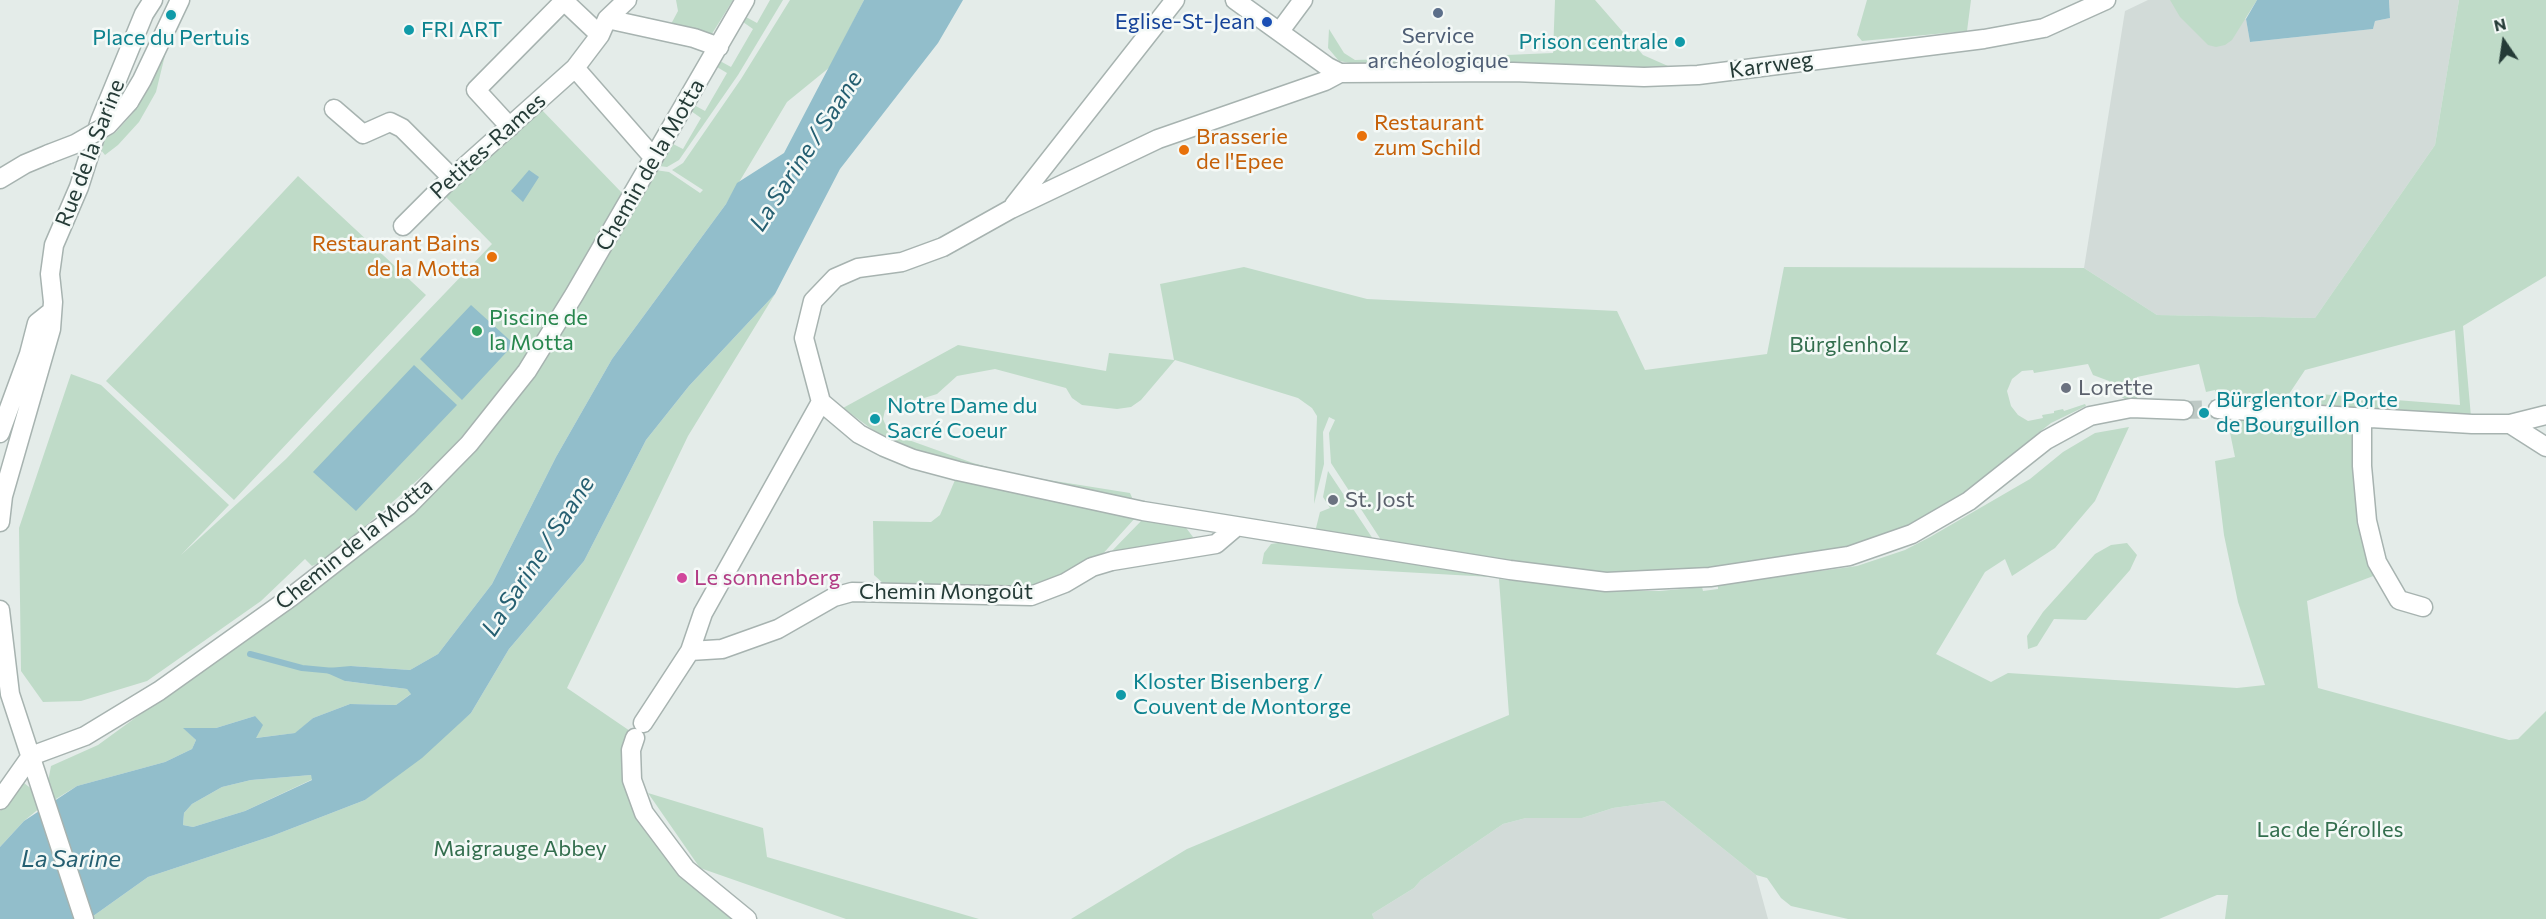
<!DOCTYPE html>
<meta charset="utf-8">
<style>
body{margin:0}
#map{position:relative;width:2546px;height:919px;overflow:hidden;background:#e4ece9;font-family:Commissioner,sans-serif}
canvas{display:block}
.north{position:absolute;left:2474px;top:12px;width:60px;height:60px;-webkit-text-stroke:4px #f4f9f7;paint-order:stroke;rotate:347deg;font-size:16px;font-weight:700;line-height:24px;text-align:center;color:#253b37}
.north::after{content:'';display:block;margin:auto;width:21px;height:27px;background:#253b37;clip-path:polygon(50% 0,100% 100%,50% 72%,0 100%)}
</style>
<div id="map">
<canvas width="2546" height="919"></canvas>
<div class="north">N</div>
</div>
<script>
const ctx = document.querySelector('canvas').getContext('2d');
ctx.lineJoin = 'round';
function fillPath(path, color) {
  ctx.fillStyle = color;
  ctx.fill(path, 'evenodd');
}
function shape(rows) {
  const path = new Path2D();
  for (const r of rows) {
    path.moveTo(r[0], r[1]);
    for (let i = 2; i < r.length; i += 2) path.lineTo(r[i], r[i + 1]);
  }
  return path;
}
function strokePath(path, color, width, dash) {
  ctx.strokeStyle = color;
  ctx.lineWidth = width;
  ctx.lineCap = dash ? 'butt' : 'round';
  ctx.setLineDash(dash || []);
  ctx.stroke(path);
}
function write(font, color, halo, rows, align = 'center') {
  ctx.font = font + ' Commissioner,sans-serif';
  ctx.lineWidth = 5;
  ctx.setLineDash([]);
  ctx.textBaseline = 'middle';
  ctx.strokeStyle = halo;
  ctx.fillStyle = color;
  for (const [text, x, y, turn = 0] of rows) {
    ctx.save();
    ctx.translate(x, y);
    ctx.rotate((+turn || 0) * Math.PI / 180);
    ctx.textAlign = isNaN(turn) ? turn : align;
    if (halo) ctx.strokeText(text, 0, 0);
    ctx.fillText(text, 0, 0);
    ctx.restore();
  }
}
const built = shape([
 [2148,0,2193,0,2197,14,2246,19,2250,42,2373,29,2375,21,2390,18,2389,0,2459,0,2435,145,2315,318,2157,315,2084,268,2125,11],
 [1664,801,1756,875,1768,919,1374,919,1372,914,1414,888,1421,880,1503,824,1526,818,1582,818,1613,808]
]);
const green = shape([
 [676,0,733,0,710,37,670,26,678,11],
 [770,0,783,0,738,75,679,160,667,167,659,166,671,143,683,149,701,118,691,111,694,105,705,111,727,73,717,67,720,61,731,67,753,29,743,22,746,17,757,23],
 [790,0,864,0,830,67,787,102,726,204,612,359,556,457,492,584,438,654,410,670,351,666,345,681,407,689,412,693,396,705,350,704,313,718,296,733,255,738,255,716,216,728,184,728,196,740,192,749,165,762,77,786,51,802,47,787,51,766,98,745,386,535,460,468,536,372,655,170,669,172,700,193,703,190,672,170,683,163,741,79],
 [1555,0,1595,0,1643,55,1668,66,1662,69,1611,70,1436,63,1433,61,1436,58,1553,53],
 [1867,0,1971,0,1967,31,1862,41,1857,35],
 [2170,0,2257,0,2232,40,2225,45,2216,47,2208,45,2180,17],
 [2459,0,2546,0,2546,276,2463,326,2471,417,2318,405,2319,394,2460,405,2455,330,2305,370,2283,403,2217,402,2215,390,2206,392,2199,364,2137,377,2137,399,2125,399,2113,392,2109,381,2093,375,2088,364,2034,373,2033,370,2022,371,2012,379,2007,391,2011,406,2018,415,2028,421,2043,418,2042,415,2054,413,2054,411,2063,409,2064,411,2085,404,2086,406,2051,423,2037,434,2034,442,1963,495,1907,527,1847,548,1713,570,1603,574,1383,543,1331,463,1329,433,1335,420,1329,417,1323,432,1324,464,1314,504,1317,416,1312,408,1298,398,1175,360,1141,400,1131,407,1117,409,1082,405,1072,398,1066,388,995,369,957,376,937,394,885,410,883,419,889,433,973,463,1017,475,1130,493,1134,502,969,468,888,441,843,408,958,345,1106,371,1109,353,1174,360,1160,284,1244,267,1367,299,1617,311,1645,370,1767,354,1784,267,2084,268,2157,315,2315,318,2435,145],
 [1329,29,1344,53,1355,60,1420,58,1422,61,1420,63,1356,64,1339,61,1328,48],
 [166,51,156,92,139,122,118,145,105,155,96,144,116,132,133,113,150,86],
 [540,108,623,194,568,292,519,370,447,454,328,559,312,566,305,559,261,601,147,681,81,701,43,702,21,671,19,528,71,374,101,385,229,505,181,555,286,459,492,244,446,197],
 [298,176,426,295,234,500,106,381],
 [775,294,688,436,567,688,630,731,622,749,622,775,634,815,679,874,737,919,89,919,148,877,272,836,365,800,471,713,509,649,584,561,646,440,689,386],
 [2227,418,2341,424,2348,426,2353,433,2357,524,2370,567,2376,575,2307,601,2318,688,2509,740,2518,739,2546,711,2546,919,2225,919,2228,895,2217,895,2159,919,1848,919,1791,906,1781,898,1767,878,1756,875,1664,801,1613,808,1582,818,1526,818,1503,824,1421,880,1414,888,1372,914,1374,919,1071,919,1187,849,1509,715,1499,579,1606,591,1660,591,1702,587,1703,591,1718,589,1718,585,1857,566,1905,550,1930,537,2030,479,2063,452,2095,433,2129,427,2095,501,2055,548,2012,576,2005,559,1985,572,1936,654,1991,682,2008,673,2237,688,2265,685,2238,602,2224,535,2215,461,2235,457],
 [1328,471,1375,542,1315,532,1320,512,1330,508,1323,497],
 [955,480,1135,518,1100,557,1033,589,884,584,874,575,873,521,931,522,940,515],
 [1144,518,1184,525,1193,537,1191,543,1108,555],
 [1284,542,1491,577,1262,564,1264,553,1271,544],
 [2127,543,2137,555,2130,570,2086,620,2054,619,2037,646,2028,649,2027,636,2043,612,2095,554,2111,545],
 [311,775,313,779,245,811,193,827,183,825,184,813,192,804,222,787,251,780],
 [24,783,33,790,41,807,24,821,0,847,0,811],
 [648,793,763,828,767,857,979,919,846,919,700,868]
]);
const water = shape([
 [864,0,963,0,938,43,840,169,775,294,689,386,646,440,584,561,509,649,471,713,422,758,365,800,272,836,148,877,89,919,0,919,0,847,24,821,77,786,165,762,192,749,196,740,183,728,216,728,255,716,263,725,256,738,295,733,313,718,350,704,396,705,411,694,407,689,345,681,327,673,328,668,351,666,410,670,438,654,492,584,556,457,612,359,726,204,737,183,784,153],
 [311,775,312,780,245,811,193,827,183,825,184,813,192,804,222,787,251,780],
 [2257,0,2389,0,2390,18,2375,21,2373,29,2250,42,2246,19],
 [529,170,539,177,523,202,511,191],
 [471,305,514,344,462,400,420,359],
 [414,365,457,405,356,511,313,472]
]);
const stream = shape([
 [250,654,302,668,334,671]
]);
const minorTunnel = shape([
 [2184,410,2218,409]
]);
const minor = shape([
 [563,0,600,35],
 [1235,0,1328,67,1340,73,1513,72,1644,77,1698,75,1984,39,2044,28,2106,0],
 [607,19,694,38,719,47],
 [1280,31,1303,0],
 [575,68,653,157],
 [129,102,142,80,180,0],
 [334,109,363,134,390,122,402,128,452,178],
 [510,127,476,90,565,0],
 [0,179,25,164,49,154],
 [1014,205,1175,0],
 [403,226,443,186,575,68,600,35,607,19,627,0],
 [821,402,859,434,884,447,913,459,958,471,1143,511,1510,570,1606,582,1710,577,1849,556,1912,534,1969,501,2046,440,2090,416,2131,408,2184,410],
 [821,402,804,338,813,301,835,278,858,268,902,262,943,247,1011,209,1158,139,1325,81,1340,73],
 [2218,409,2472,424,2510,424,2546,415],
 [2362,418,2362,466,2367,521,2377,562,2399,600,2423,607],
 [2510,424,2546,447],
 [0,433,29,354,37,323,52,311],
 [0,522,3,496,51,329,53,302,50,274,54,245,79,187,100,121,144,14,153,0],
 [0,610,10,694,84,919],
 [690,651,722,649,778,629,834,597,852,592,1031,596,1065,583,1092,567,1112,561,1216,544,1236,527],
 [643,723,690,651,703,613,821,402],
 [635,738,631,750,632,780,644,813,686,869,747,919],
 [31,756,85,736,159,691,291,597,408,506,469,444,527,371,574,295,745,0],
 [0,800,31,756]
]);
const minorBridge = shape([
 [49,154,75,144,108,125,129,102]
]);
const markers = [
 [1438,13,6,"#5c6f8a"],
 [171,15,6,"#0f9aa8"],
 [1267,22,6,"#1a4fb4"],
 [409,30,6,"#0f9aa8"],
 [1680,42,6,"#0f9aa8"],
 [1362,136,6,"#e8710a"],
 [1184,150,6,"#e8710a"],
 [492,257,6,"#e8710a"],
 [477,331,6,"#2e9e5b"],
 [2066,388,6,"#6b7280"],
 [2204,413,6,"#0f9aa8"],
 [875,419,6,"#0f9aa8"],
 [1333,500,6,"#6b7280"],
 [682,578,6,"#d1479c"],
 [1121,695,6,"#0f9aa8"]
];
const transitNames = [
 ["Eglise-St-Jean",1255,22]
];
const cultureNames = [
 ["FRI ART",421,30],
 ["Place du Pertuis",171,38,"center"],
 ["Prison centrale",1668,42,"right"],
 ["Bürglentor / Porte",2216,400],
 ["de Bourguillon",2216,425],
 ["Notre Dame du",887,406],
 ["Sacré Coeur",887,431],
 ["Kloster Bisenberg /",1133,682],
 ["Couvent de Montorge",1133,707]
];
const serviceNames = [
 ["Service",1438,36],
 ["archéologique",1438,61]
];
const streetNames = [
 ["Karrweg",1771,65,-8],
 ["Petites-Rames",488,146,-42],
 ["Rue de la Sarine",90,153,-69],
 ["Chemin de la Motta",650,165,-60],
 ["Chemin de la Motta",354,544,-39],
 ["Chemin Mongoût",946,592]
];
const foodNames = [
 ["Restaurant",1374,123],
 ["zum Schild",1374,148],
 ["Brasserie",1196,137],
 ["de l'Epee",1196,162],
 ["Restaurant Bains",480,244,"right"],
 ["de la Motta",480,269,"right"]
];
const leisureNames = [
 ["Piscine de",489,318],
 ["la Motta",489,343]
];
const parkNames = [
 ["Bürglenholz",1849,345],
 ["Lac de Pérolles",2330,830],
 ["Maigrauge Abbey",520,849]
];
const worshipNames = [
 ["Lorette",2078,388],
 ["St. Jost",1345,500]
];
const hotelNames = [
 ["Le sonnenberg",694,578]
];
const waterNames = [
 ["La Sarine / Saane",806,151,-57],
 ["La Sarine / Saane",538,556,-57],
 ["La Sarine",71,859]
];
fillPath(built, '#d2dbd8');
fillPath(green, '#bfdbc8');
fillPath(water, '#92becb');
strokePath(stream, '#92becb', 6);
strokePath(minorTunnel, '#bec9c5', 18, [18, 9]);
strokePath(minor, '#a7b3b0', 21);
strokePath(minor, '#fff', 18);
strokePath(minorBridge, '#a7b3b0', 21, []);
strokePath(minorBridge, '#fff', 18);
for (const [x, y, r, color] of markers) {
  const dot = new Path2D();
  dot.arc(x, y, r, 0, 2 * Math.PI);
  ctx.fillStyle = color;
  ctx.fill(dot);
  strokePath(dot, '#f4f9f7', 2);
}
write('22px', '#164399', '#f4f9f7', transitNames, 'right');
write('22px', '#0d838f', '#f4f9f7', cultureNames, 'left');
write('22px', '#4e5e75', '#f4f9f7', serviceNames);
write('22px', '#253b37', '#f4f9f7', streetNames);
write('22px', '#c56008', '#f4f9f7', foodNames, 'left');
write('22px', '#27864d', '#f4f9f7', leisureNames, 'left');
write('22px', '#336e4e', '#f4f9f7', parkNames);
write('22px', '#5b616d', '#f4f9f7', worshipNames, 'left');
write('22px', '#b23c85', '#f4f9f7', hotelNames, 'left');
write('italic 24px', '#255f71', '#f4f9f7', waterNames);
</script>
